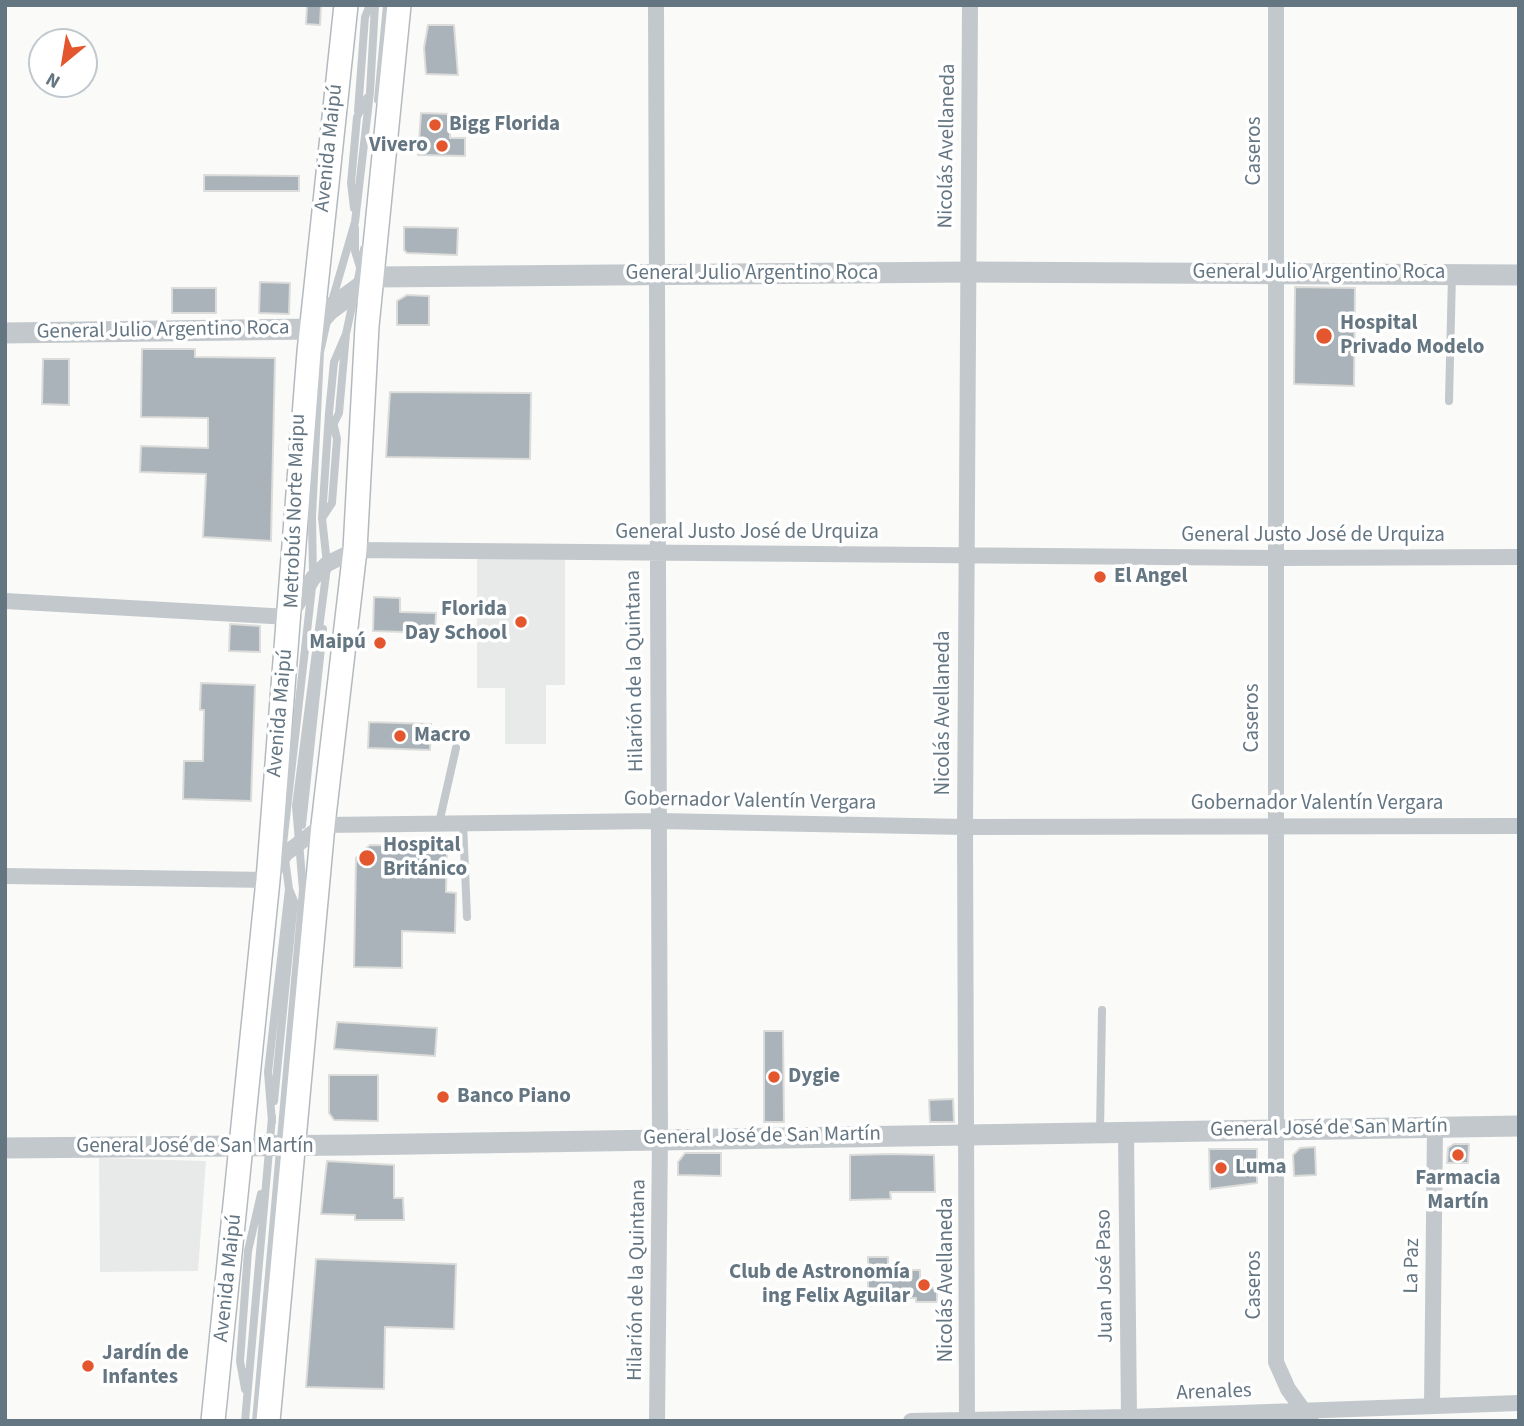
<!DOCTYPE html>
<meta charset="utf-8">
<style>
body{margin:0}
#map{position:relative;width:1524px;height:1426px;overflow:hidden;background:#fafaf8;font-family:"Source Sans 3",sans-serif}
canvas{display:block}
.frame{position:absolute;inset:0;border:7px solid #657683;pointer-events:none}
.north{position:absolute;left:28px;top:28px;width:70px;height:70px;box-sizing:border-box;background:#fff;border:2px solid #c1c8cd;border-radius:50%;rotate:210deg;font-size:19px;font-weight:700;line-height:28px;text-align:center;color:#657683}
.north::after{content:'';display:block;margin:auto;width:24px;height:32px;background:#e4572e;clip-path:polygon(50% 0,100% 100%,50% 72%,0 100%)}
</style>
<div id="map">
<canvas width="1524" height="1426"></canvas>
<div class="frame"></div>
<div class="north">N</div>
</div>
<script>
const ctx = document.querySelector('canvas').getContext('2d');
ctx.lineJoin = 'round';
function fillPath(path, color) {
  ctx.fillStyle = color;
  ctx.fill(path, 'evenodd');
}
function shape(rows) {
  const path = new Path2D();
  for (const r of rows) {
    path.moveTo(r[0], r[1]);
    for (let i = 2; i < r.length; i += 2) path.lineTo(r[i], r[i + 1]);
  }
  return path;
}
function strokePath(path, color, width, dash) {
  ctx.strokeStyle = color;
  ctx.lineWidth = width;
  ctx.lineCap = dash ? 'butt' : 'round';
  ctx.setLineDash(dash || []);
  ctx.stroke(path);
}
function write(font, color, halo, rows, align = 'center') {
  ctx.font = font + ' "Source Sans 3",sans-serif';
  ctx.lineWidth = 7;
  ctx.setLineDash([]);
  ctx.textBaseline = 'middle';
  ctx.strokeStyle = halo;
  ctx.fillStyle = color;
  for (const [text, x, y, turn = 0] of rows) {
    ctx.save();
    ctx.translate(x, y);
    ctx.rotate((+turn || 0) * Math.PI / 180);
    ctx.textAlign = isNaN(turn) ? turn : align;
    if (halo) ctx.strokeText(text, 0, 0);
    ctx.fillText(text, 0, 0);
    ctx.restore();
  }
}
const built = shape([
 [477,559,565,559,565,685,546,685,546,744,505,744,505,688,477,688],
 [99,1158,206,1161,198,1271,100,1272]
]);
const building = shape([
 [307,5,321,5,320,25,306,24,307,5],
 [428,25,454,25,458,75,426,74,424,48,428,25],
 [421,113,450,114,450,138,465,138,465,156,418,155,421,113],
 [204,175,299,176,299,191,204,191,204,175],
 [404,227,458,228,457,255,407,253,404,250,404,227],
 [260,282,290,283,289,314,259,313,260,282],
 [1295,287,1355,288,1354,386,1294,384,1295,287],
 [172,288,216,288,216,313,172,313,172,288],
 [407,295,429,296,429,325,397,325,397,301,407,295],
 [142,349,195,349,195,357,275,358,271,541,203,537,206,474,140,472,141,446,208,448,208,418,141,417,142,349],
 [43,359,69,359,69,405,42,404,43,359],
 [390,392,531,393,530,459,386,457,390,392],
 [374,597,400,598,400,612,436,613,435,633,373,631,374,597],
 [230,624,260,626,260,652,229,651,230,624],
 [201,683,255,685,251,801,183,799,184,761,203,761,204,710,200,710,201,683],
 [369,722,431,724,430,750,368,748,369,722],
 [370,845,447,847,446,892,456,893,455,933,402,931,402,968,354,967,356,858,370,845],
 [337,1022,437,1028,435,1056,334,1049,337,1022],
 [764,1031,783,1031,784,1122,764,1122,764,1031],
 [329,1075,378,1075,378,1121,334,1120,329,1113,329,1075],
 [953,1099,954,1122,930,1122,929,1100,953,1099],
 [1454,1144,1469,1144,1468,1163,1447,1163,1448,1148,1454,1144],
 [1315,1147,1316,1175,1294,1176,1293,1155,1300,1148,1315,1147],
 [1209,1149,1257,1149,1257,1183,1210,1189,1209,1149],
 [685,1153,721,1153,721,1176,678,1175,678,1162,685,1153],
 [890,1154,934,1155,935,1192,890,1192,891,1199,850,1200,850,1155,890,1154],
 [327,1161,394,1165,394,1198,403,1198,404,1220,355,1220,355,1215,321,1214,327,1161],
 [868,1257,888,1257,888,1270,920,1270,920,1287,937,1288,937,1302,916,1302,916,1298,868,1298,868,1257],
 [316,1259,456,1264,454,1329,385,1327,384,1389,306,1387,316,1259]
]);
const service = shape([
 [378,100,387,5],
 [358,111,365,17,370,5],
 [354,208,351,183,357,117,367,98],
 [355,228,355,251,360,267],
 [357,284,364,249],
 [332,301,355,222,370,92,375,5],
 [1449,401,1452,275],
 [330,431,339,413,346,334,354,297],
 [322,518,332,503,337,439,333,422],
 [327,564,322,518,329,413,334,362,346,334],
 [439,823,456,748],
 [463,823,467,917],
 [302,825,323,629],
 [274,1101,294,901,289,889],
 [272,1122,268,1072,289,889,283,844,313,578,312,517,320,352,327,321],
 [1100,1132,1102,1010],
 [245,1389,240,1361,248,1251,261,1194],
 [245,1421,272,1117],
 [256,1421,303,890,296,806,327,567]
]);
const minor = shape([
 [656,5,660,1138,657,1421],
 [1276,5,1276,1362,1288,1389,1311,1421],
 [5,601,289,617,313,578,327,564,355,550,1275,558,1519,557],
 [5,876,268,880,285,854,323,825,659,821,965,827,1519,826],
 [1126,1134,1129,1417],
 [1432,1405,1435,1127],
 [911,1421,1129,1417,1519,1403],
 [967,1421,965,827,970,5]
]);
const tertiary = shape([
 [5,333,312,329,329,310,374,277,968,272,1519,275],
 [5,1148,352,1145,1519,1126]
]);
const secondary = shape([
 [213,1421,268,880,309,352,346,5],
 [268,1421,323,825,355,550,367,326,399,5]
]);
const markers = [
 [435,125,7,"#e4572e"],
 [442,146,7,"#e4572e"],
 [1324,336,9,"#e4572e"],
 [1100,577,7,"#e4572e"],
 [521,622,7,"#e4572e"],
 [380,643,7,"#e4572e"],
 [400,736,7,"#e4572e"],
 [367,858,9,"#e4572e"],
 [774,1077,7,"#e4572e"],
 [443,1097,7,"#e4572e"],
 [1458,1155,7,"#e4572e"],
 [1221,1168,7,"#e4572e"],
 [924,1285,7,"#e4572e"],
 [88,1366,7,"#e4572e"]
];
const poiNames = [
 ["Bigg Florida",449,125],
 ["Vivero",428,146,"right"],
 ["Hospital",1340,324],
 ["Privado Modelo",1340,348],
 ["El Angel",1114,577],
 ["Florida",507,610,"right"],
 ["Day School",507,634,"right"],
 ["Maipú",366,643,"right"],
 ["Macro",414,736],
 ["Hospital",383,846],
 ["Británico",383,870],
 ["Dygie",788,1077],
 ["Banco Piano",457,1097],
 ["Luma",1235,1168],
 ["Farmacia",1458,1179,"center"],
 ["Martín",1458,1203,"center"],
 ["Club de Astronomía",910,1273,"right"],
 ["ing Felix Aguilar",910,1297,"right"],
 ["Jardín de",102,1354],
 ["Infantes",102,1378]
];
const streetNames = [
 ["Nicolás Avellaneda",948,146,-89],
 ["Avenida Maipú",330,148,-84],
 ["Caseros",1255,151,-90],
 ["General Julio Argentino Roca",1319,273],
 ["General Julio Argentino Roca",752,274],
 ["General Julio Argentino Roca",163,331,-1],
 ["Metrobús Norte Maipu",296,511,-88],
 ["General Justo José de Urquiza",747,533],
 ["General Justo José de Urquiza",1313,536],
 ["Hilarión de la Quintana",636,671,-91],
 ["Avenida Maipú",281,713,-85],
 ["Nicolás Avellaneda",944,713,-90],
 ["Caseros",1253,718,-90],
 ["Gobernador Valentín Vergara",750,802,1],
 ["Gobernador Valentín Vergara",1317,804],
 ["General José de San Martín",1329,1129,-1],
 ["General José de San Martín",762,1137,-1],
 ["General José de San Martín",195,1147],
 ["La Paz",1413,1266,-89],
 ["Juan José Paso",1106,1276,-91],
 ["Avenida Maipú",229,1278,-84],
 ["Hilarión de la Quintana",638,1280,-89],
 ["Nicolás Avellaneda",947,1280,-90],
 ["Caseros",1255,1285,-90],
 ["Arenales",1214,1393,-2]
];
fillPath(built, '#e8e9e9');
fillPath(building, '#aab3b9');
strokePath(building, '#dcdcda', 2);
strokePath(secondary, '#b3babf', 26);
strokePath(service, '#c3c8cc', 8);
strokePath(minor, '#c3c8cc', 16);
strokePath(tertiary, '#c3c8cc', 21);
strokePath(secondary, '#fff', 23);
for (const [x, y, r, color] of markers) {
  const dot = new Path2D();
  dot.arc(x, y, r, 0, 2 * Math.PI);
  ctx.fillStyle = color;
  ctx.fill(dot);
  strokePath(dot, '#fff', 2.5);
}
write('bold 21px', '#657683', '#fff', poiNames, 'left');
write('21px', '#657683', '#fff', streetNames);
</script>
